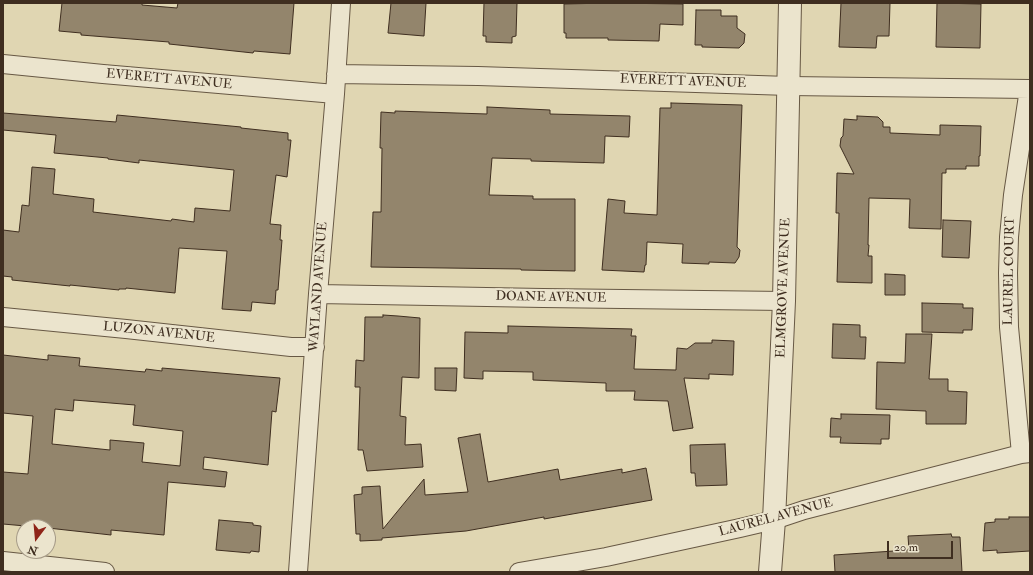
<!DOCTYPE html>
<style>
body{margin:0}
#map{position:relative;width:1033px;height:575px;overflow:hidden;background:#e0d6b2;font-family:"IM FELL Double Pica",serif}
canvas{display:block}
.frame{position:absolute;inset:0;border:4px solid #3f2e20;pointer-events:none}
.north{position:absolute;left:16px;top:519px;width:40px;height:40px;box-sizing:border-box;background:#ebe4cd;border:1px solid #a69b88;border-radius:50%;rotate:196deg;font-size:11px;font-weight:700;line-height:16px;text-align:center;color:#3f2e20}
.north::after{content:'';display:block;margin:auto;width:14px;height:18px;background:#8f2418;clip-path:polygon(50% 0,100% 100%,50% 72%,0 100%)}
.scale{position:absolute;left:887px;top:541px;width:66px;height:18px;box-sizing:border-box;border:2px solid #3f2e20;border-top:0;padding-left:5px;font-size:12px;line-height:14px;white-space:nowrap;color:#3f2e20;-webkit-text-stroke:3px #ebe4cd;paint-order:stroke}
</style>
<div id="map">
<canvas width="1033" height="575"></canvas>
<div class="frame"></div>
<div class="north">N</div>
<div class="scale">20 m</div>
</div>
<script>
const ctx = document.querySelector('canvas').getContext('2d');
ctx.lineJoin = 'round';
function fillPath(path, color) {
  ctx.fillStyle = color;
  ctx.fill(path, 'evenodd');
}
function shape(rows) {
  const path = new Path2D();
  for (const r of rows) {
    path.moveTo(r[0], r[1]);
    for (let i = 2; i < r.length; i += 2) path.lineTo(r[i], r[i + 1]);
  }
  return path;
}
function strokePath(path, color, width, dash) {
  ctx.strokeStyle = color;
  ctx.lineWidth = width;
  ctx.lineCap = dash ? 'butt' : 'round';
  ctx.setLineDash(dash || []);
  ctx.stroke(path);
}
function write(font, color, halo, rows, align = 'center') {
  ctx.font = font + ' "IM FELL Double Pica",serif';
  ctx.lineWidth = 4;
  ctx.setLineDash([]);
  ctx.textBaseline = 'middle';
  ctx.strokeStyle = halo;
  ctx.fillStyle = color;
  for (const [text, x, y, turn = 0] of rows) {
    ctx.save();
    ctx.translate(x, y);
    ctx.rotate((+turn || 0) * Math.PI / 180);
    ctx.textAlign = isNaN(turn) ? turn : align;
    if (halo) ctx.strokeText(text, 0, 0);
    ctx.fillText(text, 0, 0);
    ctx.restore();
  }
}
const building = shape([
 [62,3,142,3,142,5,177,8,178,3,294,3,290,54,254,51,253,53,169,44,169,42,81,35,81,33,59,31,62,3],
 [391,3,426,3,424,36,388,33,391,3],
 [484,3,517,3,516,36,512,37,512,43,486,42,486,36,483,36,484,3],
 [609,3,683,4,683,25,660,24,659,41,608,40,608,38,566,38,566,33,564,33,564,4,609,3],
 [841,3,890,3,889,36,877,36,876,48,839,47,841,3],
 [937,3,981,4,980,48,936,47,937,3],
 [696,10,721,10,721,16,737,16,737,28,745,34,744,43,739,48,702,47,702,45,695,45,696,10],
 [671,103,742,105,737,247,740,250,739,257,735,263,709,262,709,264,682,263,683,244,647,242,646,265,645,265,644,272,602,270,608,199,625,201,624,213,657,215,660,108,671,108,671,103],
 [487,107,550,110,550,114,630,116,629,137,605,136,604,163,531,161,531,159,492,158,489,195,533,196,533,199,575,199,575,271,521,270,521,269,371,267,373,212,381,212,382,148,380,148,381,112,395,113,395,111,487,114,487,107],
 [3,113,116,122,117,115,241,127,241,128,288,133,288,140,291,140,287,177,276,175,270,224,281,225,280,240,282,240,278,290,276,290,275,304,252,302,251,311,222,309,227,251,179,248,175,293,126,288,126,289,119,289,119,290,70,285,70,286,12,280,12,277,3,276,3,230,19,232,22,205,29,206,32,167,55,169,53,194,94,199,93,212,171,221,172,219,194,222,195,208,230,211,234,170,139,160,139,163,108,159,108,158,54,153,56,135,3,130,3,113],
 [857,116,878,117,883,122,883,127,890,127,890,133,940,135,940,125,981,126,980,156,979,156,979,166,966,166,966,169,946,169,946,173,942,173,941,229,909,228,910,199,869,198,868,245,869,245,868,256,872,256,872,283,837,282,839,213,836,213,837,173,854,174,840,146,841,138,843,136,844,119,857,120,857,116],
 [943,220,971,221,969,258,942,257,943,220],
 [885,274,905,275,905,295,885,295,885,274],
 [922,303,963,304,963,308,973,308,972,330,963,330,963,333,922,332,922,303],
 [383,315,398,316,420,318,419,378,402,377,400,416,406,417,405,445,421,444,423,467,367,471,363,450,358,450,360,387,355,387,356,360,364,361,365,317,383,317,383,315],
 [833,324,860,325,860,337,866,337,865,359,832,358,833,324],
 [508,326,632,329,631,336,636,336,634,369,676,370,677,348,687,349,695,343,712,343,712,340,734,341,733,375,709,374,709,379,684,378,693,428,673,431,668,401,634,400,635,391,606,391,606,383,533,380,533,372,483,371,483,379,464,378,465,332,508,333,508,326],
 [906,334,932,334,929,379,948,379,948,391,967,392,966,424,926,424,926,411,876,409,877,362,905,363,906,334],
 [3,355,48,360,48,355,80,358,79,366,145,372,146,369,162,371,162,368,255,376,280,378,276,412,272,411,268,465,204,457,203,469,227,472,225,487,168,482,164,535,111,530,111,535,48,528,48,527,37,527,3,524,3,472,28,474,33,416,3,413,3,355],
 [74,400,135,405,133,425,183,431,180,466,142,462,144,443,110,440,110,450,52,444,55,409,73,411,74,400],
 [435,368,457,368,456,391,435,390,435,368],
 [841,414,890,415,889,439,881,439,881,444,840,443,841,437,830,437,831,418,841,419,841,414],
 [480,434,488,482,558,469,560,480,622,469,622,473,646,468,652,500,544,519,544,517,466,531,382,538,382,540,360,541,360,534,356,534,354,495,362,494,362,487,380,486,383,529,424,479,425,495,468,492,458,438,480,434],
 [725,444,727,485,696,486,695,473,691,473,690,445,725,444],
 [1009,517,1030,517,1030,551,997,553,997,550,983,551,985,523,995,522,995,519,1009,519,1009,517],
 [219,520,253,523,253,525,261,526,259,552,251,551,250,553,216,550,219,520],
 [951,534,952,537,960,537,962,572,835,572,834,555,909,550,908,536,951,534]
]);
const minor = shape([
 [3,64,103,74,335,94],
 [336,74,478,76,789,86,1030,89],
 [318,294,543,298,784,301],
 [3,317,126,329,291,347,315,347],
 [1021,454,1009,327,1008,273,1009,237,1013,195,1029,89],
 [3,561,105,572],
 [298,572,318,294,335,94,341,3],
 [519,572,606,557,740,528,774,520,804,510,1021,454,1030,453]
]);
const tertiary = shape([
 [770,572,774,520,784,301,790,3]
]);
const streetNames = [
 ["EVERETT AVENUE",169,80,5],
 ["EVERETT AVENUE",683,82,2],
 ["LAUREL COURT",1010,271,-89],
 ["WAYLAND AVENUE",319,287,-86],
 ["ELMGROVE AVENUE",784,288,-88],
 ["DOANE AVENUE",551,298,1],
 ["LUZON AVENUE",159,333,6],
 ["LAUREL AVENUE",776,518,-15]
];
fillPath(building, '#93856c');
strokePath(building, '#3f2e20', 1);
strokePath(minor, '#675844', 20);
strokePath(tertiary, '#675844', 24);
strokePath(minor, '#ebe4cd', 18);
strokePath(tertiary, '#ebe4cd', 22);
write('13px', '#3f2e20', '#ebe4cd', streetNames);
</script>
